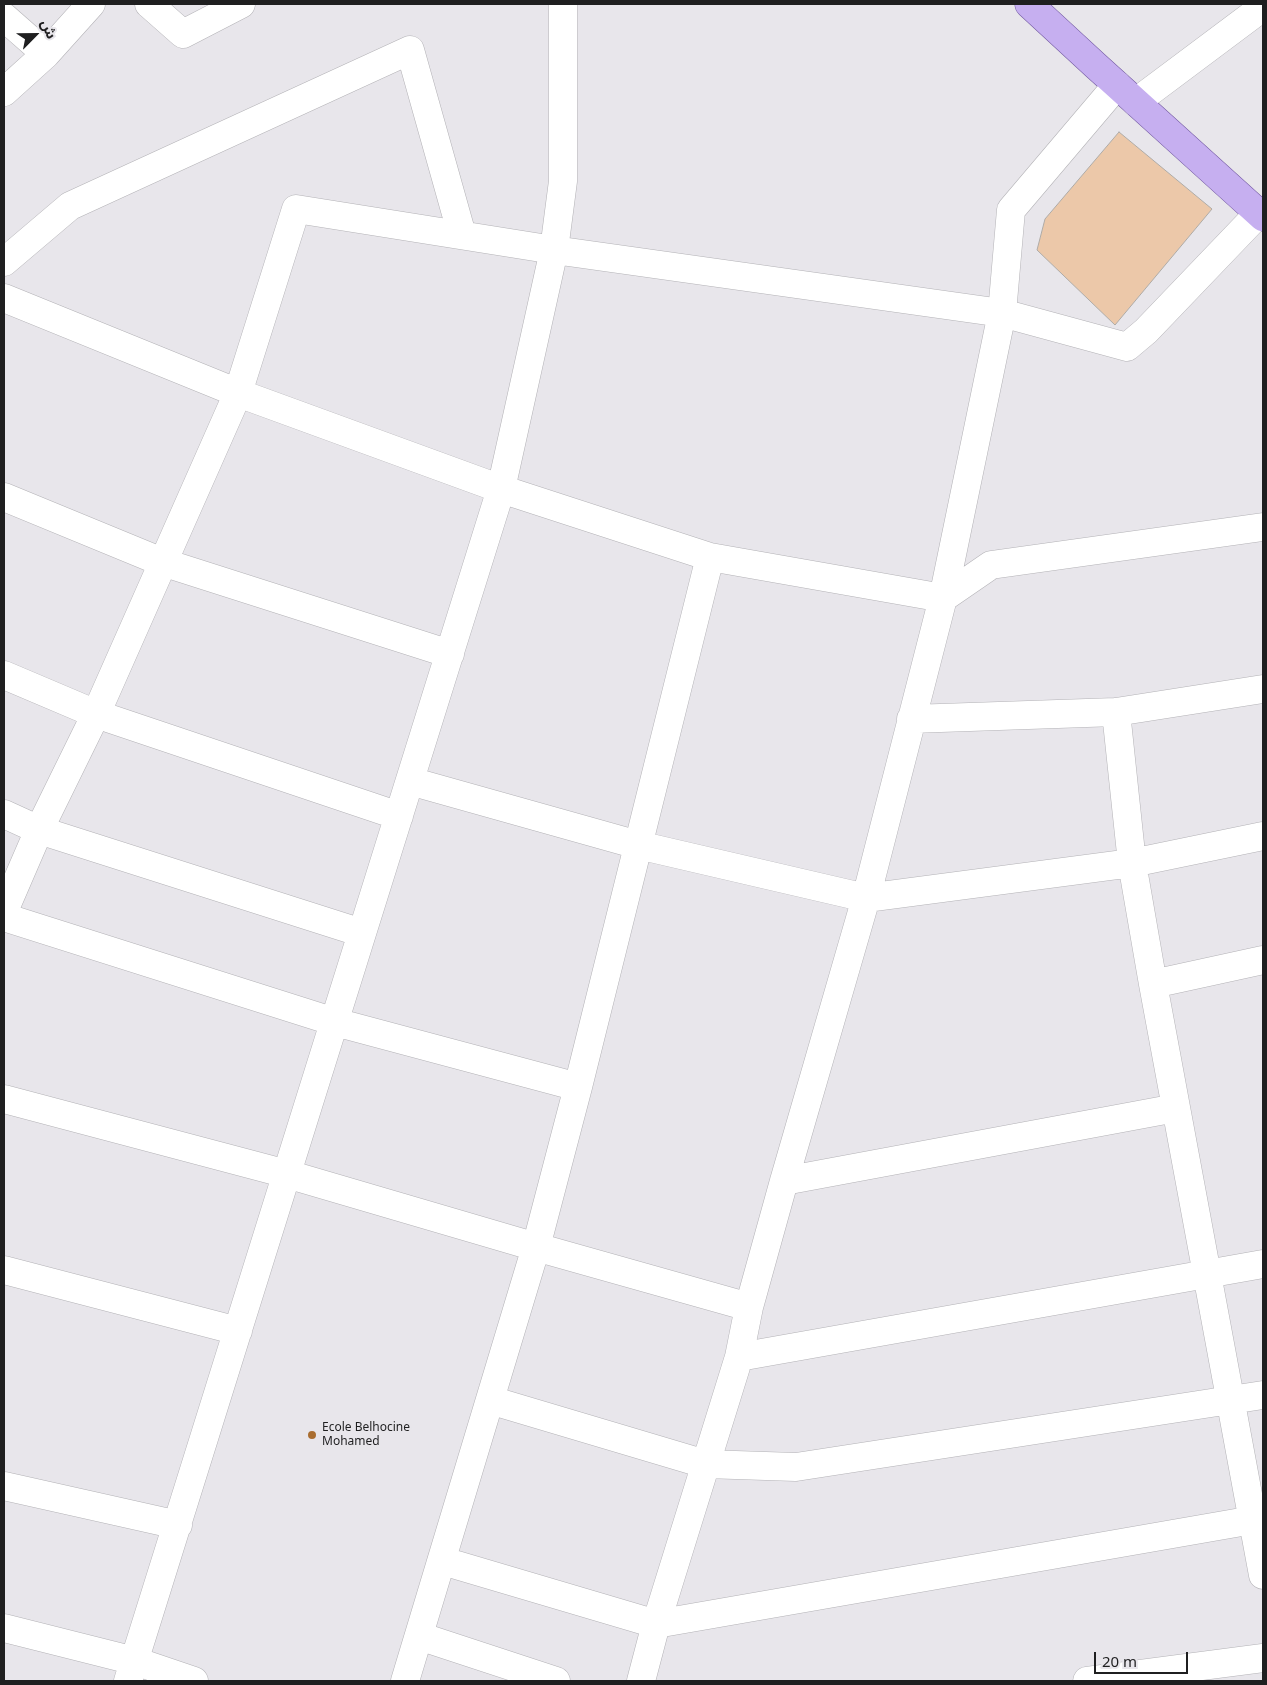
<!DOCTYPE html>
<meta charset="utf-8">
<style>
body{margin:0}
#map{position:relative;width:1267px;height:1685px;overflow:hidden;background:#e8e6eb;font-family:"Noto Sans","Noto Sans Arabic",sans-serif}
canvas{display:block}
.frame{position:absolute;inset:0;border:5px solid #1f1f20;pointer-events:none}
.north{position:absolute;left:10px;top:10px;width:50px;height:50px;-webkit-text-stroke:4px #e8e6eb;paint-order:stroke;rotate:67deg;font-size:14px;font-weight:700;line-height:20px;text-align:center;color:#1f1f20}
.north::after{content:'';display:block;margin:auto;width:18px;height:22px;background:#1f1f20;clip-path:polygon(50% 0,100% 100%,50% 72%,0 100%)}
.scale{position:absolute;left:1094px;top:1652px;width:94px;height:22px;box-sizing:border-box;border:2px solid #1f1f20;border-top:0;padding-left:6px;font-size:15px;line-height:18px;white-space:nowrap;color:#1f1f20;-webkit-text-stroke:4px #e8e6eb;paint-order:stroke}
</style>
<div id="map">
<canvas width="1267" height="1685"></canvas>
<div class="frame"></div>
<div class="north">ش</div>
<div class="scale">20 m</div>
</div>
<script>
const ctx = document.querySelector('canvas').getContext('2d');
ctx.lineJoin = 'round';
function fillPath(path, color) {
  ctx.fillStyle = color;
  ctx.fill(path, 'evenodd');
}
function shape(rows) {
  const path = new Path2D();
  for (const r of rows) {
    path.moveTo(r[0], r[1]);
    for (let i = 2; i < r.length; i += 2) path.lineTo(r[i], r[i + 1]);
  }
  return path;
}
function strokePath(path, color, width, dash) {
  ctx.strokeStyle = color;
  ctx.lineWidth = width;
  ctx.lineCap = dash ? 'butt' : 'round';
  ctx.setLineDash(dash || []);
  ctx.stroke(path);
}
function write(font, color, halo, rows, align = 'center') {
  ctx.font = font + ' "Noto Sans",sans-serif';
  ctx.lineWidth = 4;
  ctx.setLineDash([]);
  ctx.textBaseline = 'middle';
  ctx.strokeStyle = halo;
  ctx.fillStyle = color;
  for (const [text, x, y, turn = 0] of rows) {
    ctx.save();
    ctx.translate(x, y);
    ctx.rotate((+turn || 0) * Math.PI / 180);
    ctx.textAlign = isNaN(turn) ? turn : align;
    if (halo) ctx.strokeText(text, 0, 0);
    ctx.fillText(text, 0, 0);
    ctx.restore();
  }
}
const building = shape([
 [1119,132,1212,209,1115,325,1037,250,1045,219,1119,132]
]);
const minor = shape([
 [149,4,183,34,241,4],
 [4,17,46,54],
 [4,92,46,54,91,4],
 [1136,102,1263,7],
 [4,262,70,206,410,50,462,235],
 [4,298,238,393,501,489,710,557,943,598,991,565,1263,527],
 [4,497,162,562,450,654],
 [4,675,96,714,399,816],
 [1116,712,1132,863,1153,984,1263,1575],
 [911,719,1116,712,1263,689],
 [410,781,638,845,866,898,1132,863,1263,836],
 [4,814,39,830,362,933],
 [4,911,39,830,96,714,238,393,296,209,554,250,1002,313,1127,347,1146,331,1259,213],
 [4,917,335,1022,578,1087],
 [1153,984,1263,960],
 [4,1099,287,1174,536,1247,749,1307],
 [784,1181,1176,1108],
 [4,1270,238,1331],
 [739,1357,1263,1264],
 [490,1400,705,1464,796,1467,1263,1395],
 [4,1486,178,1525],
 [443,1561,656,1624,1253,1520],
 [4,1628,135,1661,194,1681],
 [419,1636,556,1681],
 [128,1681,501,489,554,250,563,181,563,4],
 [405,1681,536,1247,578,1087,710,557],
 [641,1681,656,1624,739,1357,749,1307,784,1181,866,898,943,598,1002,313,1011,210,1117,85],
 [1087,1681,1263,1658]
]);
const major = shape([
 [1029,4,1095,65,1263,217]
]);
const markers = [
 [312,1435,5,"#a96d30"]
];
const poiNames = [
 ["Ecole Belhocine",322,1428],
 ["Mohamed",322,1442]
];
fillPath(building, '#ecc8a9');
strokePath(building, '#aeaba7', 1);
strokePath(minor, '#b3b2b6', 29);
strokePath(major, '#735aa1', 29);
strokePath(minor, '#fff', 28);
strokePath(major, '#c6aff0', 28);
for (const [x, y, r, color] of markers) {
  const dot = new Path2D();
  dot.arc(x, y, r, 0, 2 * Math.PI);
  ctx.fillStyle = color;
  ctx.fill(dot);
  strokePath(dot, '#e8e6eb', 2);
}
write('12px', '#1f1f20', '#e8e6eb', poiNames, 'left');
</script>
